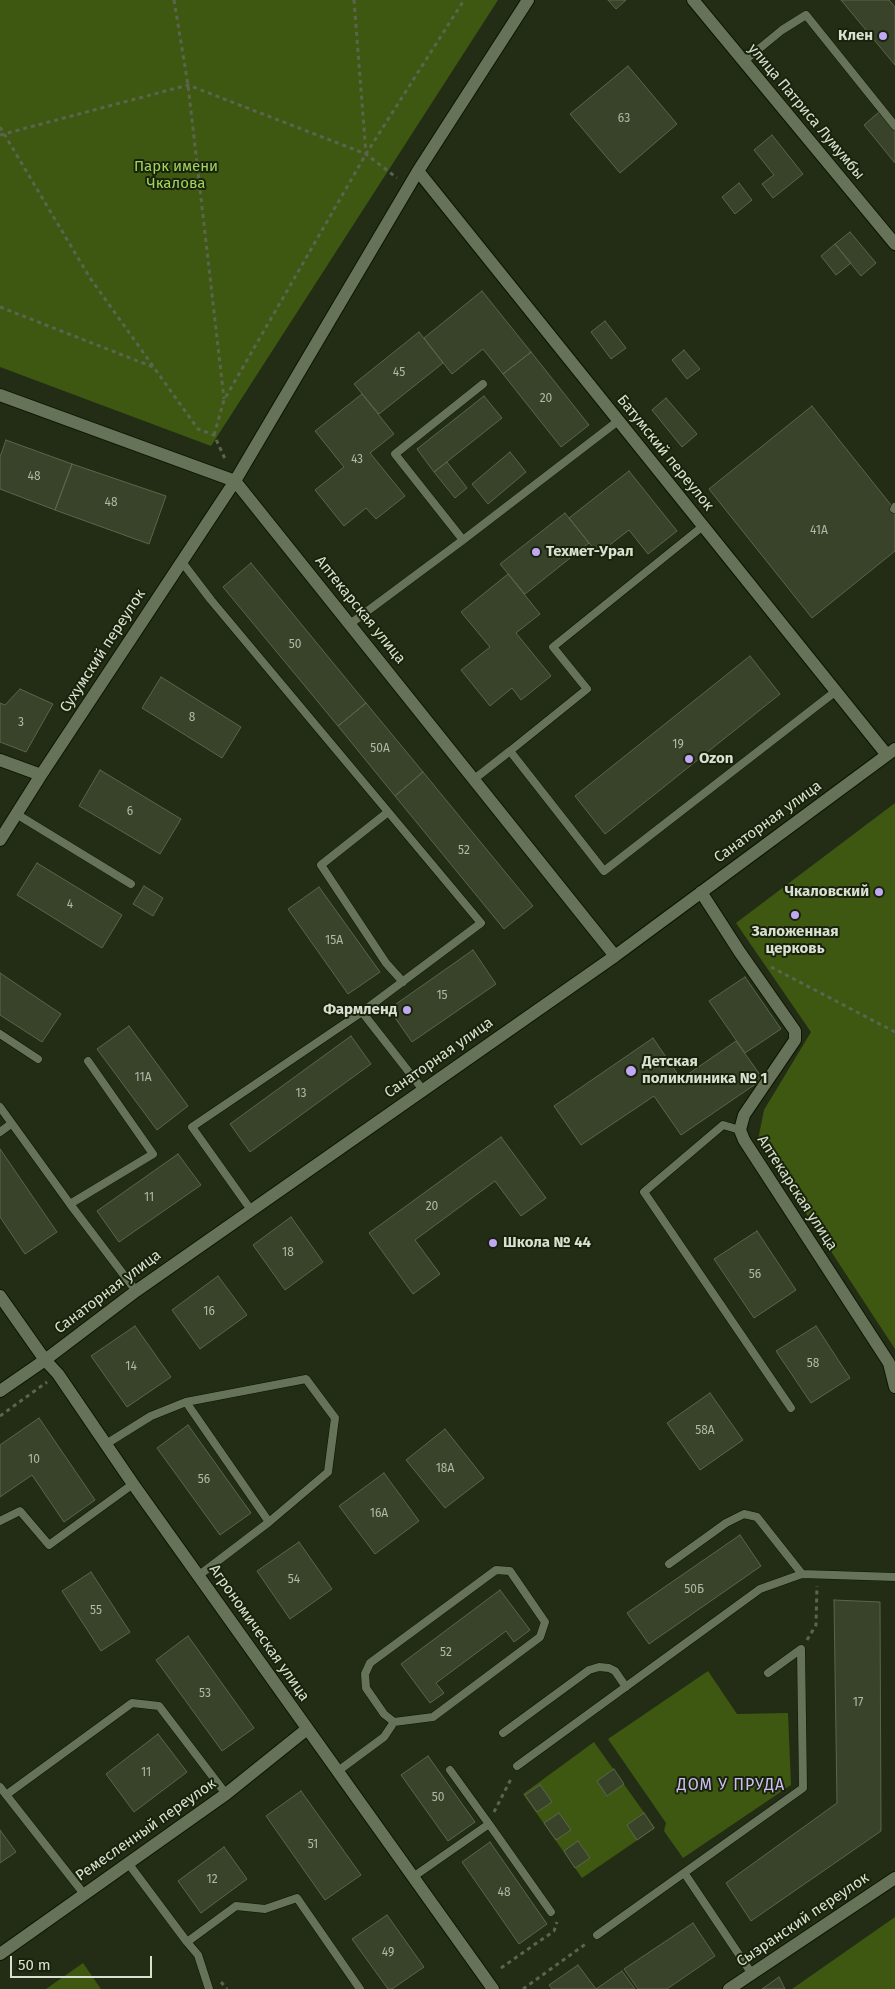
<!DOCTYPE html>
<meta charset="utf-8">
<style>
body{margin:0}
#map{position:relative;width:895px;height:1989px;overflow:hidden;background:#232d15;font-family:"Fira Sans",sans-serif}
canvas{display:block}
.scale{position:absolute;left:10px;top:1956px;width:142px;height:22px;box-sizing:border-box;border:2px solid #d9e0d1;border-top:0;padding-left:6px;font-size:15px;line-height:18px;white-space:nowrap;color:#d9e0d1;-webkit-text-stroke:4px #19230b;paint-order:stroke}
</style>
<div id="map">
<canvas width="895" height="1989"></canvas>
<div class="scale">50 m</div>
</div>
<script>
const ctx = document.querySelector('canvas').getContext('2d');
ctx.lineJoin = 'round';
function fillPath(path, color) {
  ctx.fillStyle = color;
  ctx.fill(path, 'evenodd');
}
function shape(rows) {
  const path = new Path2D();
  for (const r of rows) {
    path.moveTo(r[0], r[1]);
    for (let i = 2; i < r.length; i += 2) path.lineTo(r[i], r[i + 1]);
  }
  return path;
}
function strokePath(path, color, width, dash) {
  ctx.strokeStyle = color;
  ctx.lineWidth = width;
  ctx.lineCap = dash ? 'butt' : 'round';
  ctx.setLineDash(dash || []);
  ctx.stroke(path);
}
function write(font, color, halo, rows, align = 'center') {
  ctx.font = font + ' "Fira Sans",sans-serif';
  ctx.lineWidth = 4;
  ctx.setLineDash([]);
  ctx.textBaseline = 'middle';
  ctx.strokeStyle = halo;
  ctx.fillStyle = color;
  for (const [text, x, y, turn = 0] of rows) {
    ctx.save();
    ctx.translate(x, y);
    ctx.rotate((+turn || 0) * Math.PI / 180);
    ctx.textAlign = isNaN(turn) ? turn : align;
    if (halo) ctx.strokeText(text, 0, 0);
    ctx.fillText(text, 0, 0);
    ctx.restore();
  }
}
const green = shape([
 [0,0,498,0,211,446,0,367],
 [895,803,895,1349,758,1140,764,1110,811,1032,736,923],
 [708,1671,737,1714,788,1713,791,1785,683,1858,664,1831,666,1823,608,1739],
 [594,1742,655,1828,582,1878,523,1794],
 [895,1917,895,1989,792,1989],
 [83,1963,101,1989,46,1989]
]);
const building = shape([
 [608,0,626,0,616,9,608,0],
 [841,0,889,0,895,7,895,65,841,0],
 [628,66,677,124,620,173,570,114,628,66],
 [879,112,895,131,895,163,864,125,879,112],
 [772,135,803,174,773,198,762,184,774,175,754,150,772,135],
 [739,183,752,200,735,214,722,197,739,183],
 [850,232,876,263,861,276,835,244,850,232],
 [835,244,851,263,836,275,821,256,835,244],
 [482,291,531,352,503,374,483,349,452,374,424,338,482,291],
 [605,321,626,348,611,359,591,332,605,321],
 [419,332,443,363,379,414,354,384,419,332],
 [684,350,700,369,687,379,672,360,684,350],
 [531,352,589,425,561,447,503,374,531,352],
 [362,394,394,434,370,453,405,496,376,519,366,508,344,526,315,490,344,467,315,431,362,394],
 [484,396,502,418,434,472,417,449,484,396],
 [666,398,697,434,682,447,652,410,666,398],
 [812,406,895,510,895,551,812,618,709,489,812,406],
 [6,440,72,464,55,510,0,489,0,457,6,440],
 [510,452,526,472,488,504,472,484,510,452],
 [447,462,467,488,455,498,434,472,447,462],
 [72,464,166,496,149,544,55,510,72,464],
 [629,471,677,531,648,554,629,530,598,554,569,518,629,471],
 [565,513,589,543,525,594,500,564,565,513],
 [251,563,366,703,338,726,223,587,251,563],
 [508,574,540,614,516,633,551,676,521,700,512,688,490,706,461,670,490,647,461,612,508,574],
 [750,656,780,694,605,834,575,796,750,656],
 [161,677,241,727,222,758,142,708,161,677],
 [20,689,53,704,26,752,0,742,0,703,5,705,20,689],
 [366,703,423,772,395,796,338,726,366,703],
 [100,770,181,819,160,854,79,806,100,770],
 [423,772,533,906,504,929,395,796,423,772],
 [37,863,122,915,102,948,17,895,37,863],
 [144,886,163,898,153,916,133,904,144,886],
 [319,887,380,972,348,994,288,909,319,887],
 [473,950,496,984,412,1042,389,1009,473,950],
 [0,973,61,1014,42,1042,0,1015,0,973],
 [745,977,781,1029,745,1053,709,1001,745,977],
 [129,1026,188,1106,157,1130,97,1049,129,1026],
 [351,1036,371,1064,250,1152,230,1124,351,1036],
 [653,1038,681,1079,736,1041,763,1079,681,1135,654,1096,581,1145,554,1106,653,1038],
 [501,1137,546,1198,521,1216,495,1181,415,1240,440,1274,413,1294,369,1233,501,1137],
 [0,1149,57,1232,25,1254,0,1217,0,1149],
 [178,1154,201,1185,119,1242,97,1211,178,1154],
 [291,1217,323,1262,285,1290,253,1245,291,1217],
 [757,1231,796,1290,754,1318,714,1259,757,1231],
 [218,1276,247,1315,200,1349,172,1310,218,1276],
 [135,1326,171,1377,127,1407,91,1356,135,1326],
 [816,1326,850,1378,811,1403,776,1351,816,1326],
 [710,1393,743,1440,700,1470,667,1423,710,1393],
 [39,1418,95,1500,64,1522,32,1475,0,1497,0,1445,39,1418],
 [188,1425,251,1513,220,1535,157,1448,188,1425],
 [445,1429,484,1478,445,1508,406,1460,445,1429],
 [384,1473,419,1521,375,1554,339,1506,384,1473],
 [740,1535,761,1566,649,1644,627,1613,740,1535],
 [299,1542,332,1589,290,1619,257,1571,299,1542],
 [91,1572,130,1632,101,1651,62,1591,91,1572],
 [500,1590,530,1630,514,1642,506,1631,436,1683,444,1693,430,1703,401,1664,500,1590],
 [834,1600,880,1602,881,1831,751,1921,726,1883,837,1803,834,1600],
 [188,1636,254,1728,222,1751,156,1660,188,1636],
 [158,1734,187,1772,134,1812,106,1774,158,1734],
 [428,1756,475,1822,448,1841,401,1775,428,1756],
 [614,1769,624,1784,607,1796,597,1781,614,1769],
 [540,1785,552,1802,537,1812,525,1795,540,1785],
 [301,1791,361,1875,325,1900,266,1816,301,1791],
 [559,1813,571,1830,556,1840,544,1823,559,1813],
 [644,1813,654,1828,637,1840,627,1825,644,1813],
 [0,1830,16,1852,0,1863,0,1830],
 [578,1841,590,1858,575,1868,564,1851,578,1841],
 [490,1842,547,1924,519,1944,462,1862,490,1842],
 [224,1847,247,1879,201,1913,178,1881,224,1847],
 [387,1915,424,1967,392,1989,388,1989,352,1939,387,1915],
 [693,1923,715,1956,667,1989,638,1989,624,1969,693,1923],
 [578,1965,596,1989,552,1989,549,1985,578,1965],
 [622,1971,635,1989,596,1989,622,1971],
 [779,1977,785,1989,762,1989,779,1977]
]);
const path = shape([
 [174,0,188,85,224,399],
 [354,0,366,154],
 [0,127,90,278,198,429,214,435,226,461],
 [0,135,188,85,366,154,397,178],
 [0,307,153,367],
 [214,435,224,400,366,154,464,0],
 [771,967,895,1032],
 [0,1416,47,1382],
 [807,1640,816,1625,817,1586],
 [494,1812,512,1777],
 [501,1968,554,1931,557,1922],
 [221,1982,227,1989],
 [523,1989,587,1943]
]);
const service = shape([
 [743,62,782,30,806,15,895,126],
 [894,509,895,507],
 [703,526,553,647,587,689,510,751,604,871,836,691],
 [463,540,395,454,483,384],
 [182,562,211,600,481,923,362,1012],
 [350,624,463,540,618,421],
 [473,780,510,751],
 [388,812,321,865,386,963,403,982],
 [18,815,131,884],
 [0,1034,38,1059],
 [0,1107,70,1204,153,1154,88,1061],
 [740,1130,723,1125,644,1192,791,1408],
 [0,1132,11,1124],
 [70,1204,136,1291],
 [251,1210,192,1127,362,1012,423,1090],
 [186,1402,306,1379,335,1418,328,1472,269,1522],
 [106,1444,151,1416,186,1402,269,1522,198,1576],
 [0,1521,20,1511,49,1545,133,1484],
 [669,1564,726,1523,744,1514,757,1517,802,1574],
 [503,1733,589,1670,599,1667,609,1668,615,1671,626,1687],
 [517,1766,760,1589,802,1574,895,1577],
 [338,1771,384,1737,394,1722,433,1717,540,1637,545,1622,510,1571,496,1570,370,1663,365,1674,366,1688,384,1714,394,1722],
 [0,1787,84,1894],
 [6,1795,132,1703,159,1706,226,1794],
 [489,1824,551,1912],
 [128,1863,187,1942,198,1955,209,1989],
 [685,1874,752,1974],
 [413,1877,489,1824,450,1770],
 [597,1935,803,1788,801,1649,768,1673],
 [187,1942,236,1906,265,1909,297,1898,360,1989]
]);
const minor = shape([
 [418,171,887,755],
 [0,395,235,481,615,956],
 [0,760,41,775],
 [0,840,41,775,235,481,418,171,528,0],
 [701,892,739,951,795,1031,795,1040,744,1115,740,1130,744,1140,889,1363,895,1387],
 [0,1296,45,1360,58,1374,133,1484,493,1989],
 [0,1391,45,1360,136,1291,615,956,895,749],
 [0,1954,226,1794,307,1729],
 [729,1989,895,1878]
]);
const tertiary = shape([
 [693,0,895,244]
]);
const markers = [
 [883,36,5,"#c0a8f4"],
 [536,552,5,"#c0a8f4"],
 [689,759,5,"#c0a8f4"],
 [879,892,5,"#c0a8f4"],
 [795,915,5,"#c0a8f4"],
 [407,1010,5,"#c0a8f4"],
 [631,1071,6,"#c0a8f4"],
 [493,1243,5,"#c0a8f4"]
];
const numberNames = [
 ["63",624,119],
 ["45",399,373],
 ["20",546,399],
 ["43",357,460],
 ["48",34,477],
 ["48",111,503],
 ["41А",819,531],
 ["50",295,645],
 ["8",192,718],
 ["3",21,723],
 ["19",678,745],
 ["50А",380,749],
 ["6",130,812],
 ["52",464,851],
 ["4",70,905],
 ["15А",334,941],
 ["15",442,996],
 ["11А",143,1078],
 ["13",301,1094],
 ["11",149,1198],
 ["20",432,1207],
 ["18",288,1253],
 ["56",755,1275],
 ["16",209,1312],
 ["58",813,1364],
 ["14",131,1367],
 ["58А",705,1431],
 ["10",34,1460],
 ["18А",445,1469],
 ["56",204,1480],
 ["16А",379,1514],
 ["54",294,1580],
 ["50Б",694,1590],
 ["55",96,1611],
 ["52",446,1653],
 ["53",205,1694],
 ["17",858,1703],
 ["11",146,1773],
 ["50",438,1798],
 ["51",313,1845],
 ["12",212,1880],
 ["48",504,1893],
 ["49",388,1953]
];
const poiNames = [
 ["Клен",873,36,"right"],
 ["Техмет-Урал",546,552],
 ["Ozon",699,759],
 ["Чкаловский",869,892,"right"],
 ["Заложенная",795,932,"center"],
 ["церковь",795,949,"center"],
 ["Фармленд",397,1010,"right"],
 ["Детская",642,1062],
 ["поликлиника № 1",642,1079],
 ["Школа № 44",503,1243]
];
const streetNames = [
 ["улица Патриса Лумумбы",806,112,50],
 ["Батумский переулок",665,453,51],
 ["Аптекарская улица",360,610,51],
 ["Сухумский переулок",103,651,-57],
 ["Санаторная улица",768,822,-36],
 ["Санаторная улица",439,1058,-35],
 ["Аптекарская улица",797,1193,57],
 ["Санаторная улица",108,1292,-37],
 ["Агрономическая улица",259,1633,55],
 ["Ремесленный переулок",146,1830,-35],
 ["Сызранский переулок",803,1920,-34]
];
const parkNames = [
 ["Парк имени",176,167],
 ["Чкалова",176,184]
];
const neighbourhoodNames = [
 ["ДОМ У ПРУДА",731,1786]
];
fillPath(green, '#3e5812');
fillPath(building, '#38432a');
strokePath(building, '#5a664b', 1);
strokePath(service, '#0c1501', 9);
strokePath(minor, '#0c1501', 14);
strokePath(tertiary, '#0c1501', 14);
strokePath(path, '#5b644f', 3, [4, 4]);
strokePath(service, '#667358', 8);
strokePath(minor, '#667358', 12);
strokePath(tertiary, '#667358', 12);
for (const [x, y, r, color] of markers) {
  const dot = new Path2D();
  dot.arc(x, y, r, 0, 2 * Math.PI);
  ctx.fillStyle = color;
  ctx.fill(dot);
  strokePath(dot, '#19230b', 2);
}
write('12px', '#b1b9a7', null, numberNames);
write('bold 15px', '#d9e0d1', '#19230b', poiNames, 'left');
write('15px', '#d9e0d1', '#19230b', streetNames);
write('15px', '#a2d35c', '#19230b', parkNames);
ctx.letterSpacing = '1px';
write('16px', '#cebdf6', '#19230b', neighbourhoodNames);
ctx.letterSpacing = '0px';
</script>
